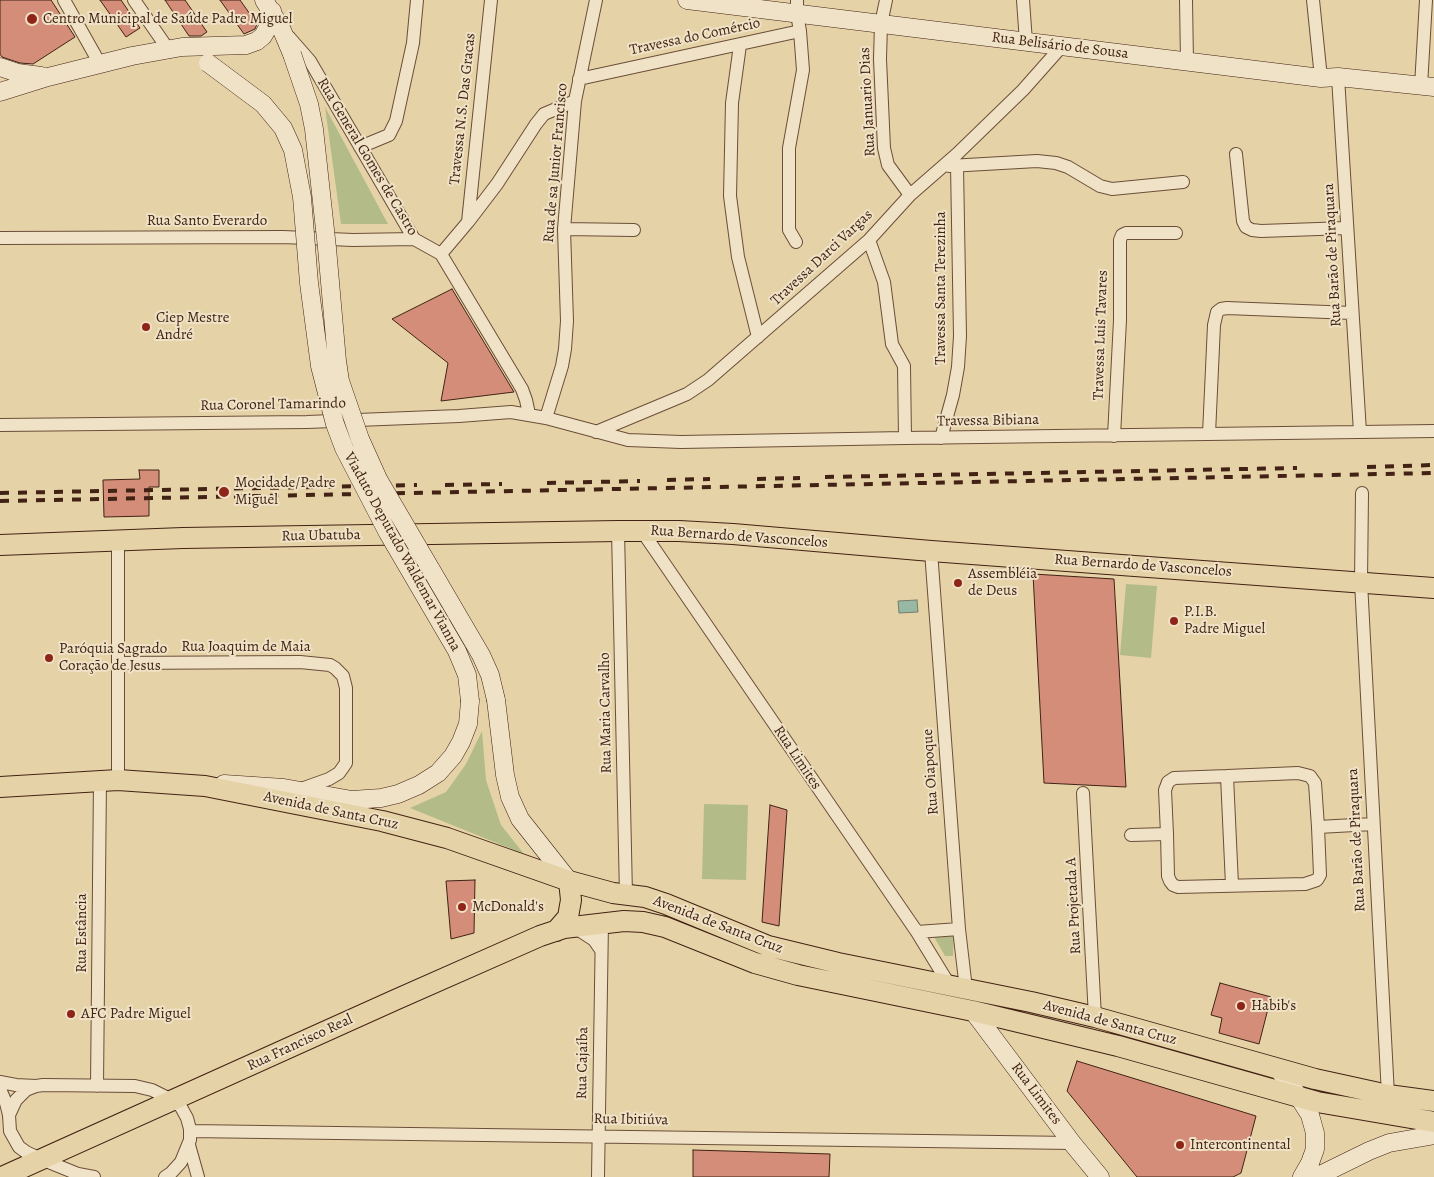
<!DOCTYPE html>
<meta charset="utf-8">
<style>
body{margin:0}
canvas{display:block;background:#e6d2a7}
</style>
<canvas width="1434" height="1177"></canvas>
<script>
const ctx = document.querySelector('canvas').getContext('2d');
ctx.lineJoin = 'round';
function fillPath(path, color) {
  ctx.fillStyle = color;
  ctx.fill(path, 'evenodd');
}
function shape(rows) {
  const path = new Path2D();
  for (const r of rows) {
    path.moveTo(r[0], r[1]);
    for (let i = 2; i < r.length; i += 2) path.lineTo(r[i], r[i + 1]);
  }
  return path;
}
function strokePath(path, color, width, dash) {
  ctx.strokeStyle = color;
  ctx.lineWidth = width;
  ctx.lineCap = dash ? 'butt' : 'round';
  ctx.setLineDash(dash || []);
  ctx.stroke(path);
}
function write(font, color, halo, rows, align = 'center') {
  ctx.font = font + ' Alegreya,serif';
  ctx.lineWidth = 4;
  ctx.setLineDash([]);
  ctx.textBaseline = 'middle';
  ctx.strokeStyle = halo;
  ctx.fillStyle = color;
  for (const [text, x, y, turn = 0] of rows) {
    ctx.save();
    ctx.translate(x, y);
    ctx.rotate((+turn || 0) * Math.PI / 180);
    ctx.textAlign = isNaN(turn) ? turn : align;
    if (halo) ctx.strokeText(text, 0, 0);
    ctx.fillText(text, 0, 0);
    ctx.restore();
  }
}
const green = shape([
 [325,107,388,224,341,224],
 [1126,584,1157,586,1151,658,1120,655],
 [482,731,486,780,501,825,524,854,410,808,446,792,466,764],
 [704,804,748,805,746,880,702,879],
 [954,933,953,956,945,956,933,935]
]);
const water = shape([
 [917,600,918,612,899,613,898,601,917,600]
]);
const building = shape([
 [0,0,51,0,75,37,33,64,20,63,2,57,0,54,0,0],
 [100,0,121,0,140,28,126,37,100,0],
 [165,0,185,0,207,32,201,36,189,36,165,0],
 [220,0,240,0,257,24,255,29,244,34,220,0],
 [452,289,514,392,441,401,448,363,392,319,452,289],
 [139,470,159,470,159,487,149,487,149,516,104,517,103,480,140,479,139,470],
 [1033,574,1114,579,1126,787,1044,783,1033,574],
 [770,805,787,810,779,926,762,922,770,805],
 [475,880,474,933,451,939,446,881,475,880],
 [1220,983,1271,997,1259,1044,1219,1033,1222,1018,1211,1015,1220,983],
 [1077,1061,1256,1116,1241,1173,1233,1177,1137,1177,1067,1091,1077,1061],
 [693,1150,830,1154,829,1177,693,1177,693,1150]
]);
const street = shape([
 [64,0,100,64],
 [134,0,168,49],
 [886,0,881,24,880,59,884,148,888,165,910,195],
 [1023,0,1026,42],
 [1186,0,1187,62],
 [1313,0,1321,78],
 [289,37,310,61,414,239,441,254,522,389,526,400,529,414],
 [740,45,732,103,730,196,738,257,758,337],
 [1338,77,1360,432],
 [579,79,800,31,797,14,797,0],
 [1421,86,1426,0],
 [360,147,389,135,396,121,413,43,417,0],
 [1236,154,1243,221,1246,227,1252,230,1261,231,1347,228],
 [949,166,1037,161,1056,163,1068,167,1100,186,1112,189,1183,182],
 [468,222,491,0],
 [564,229,634,230],
 [0,238,283,237,353,240,414,239],
 [869,240,884,282,892,344,904,366,905,438],
 [796,242,789,230,789,148,803,70,800,31],
 [441,254,468,222,497,184,536,124,544,114,575,101],
 [546,418,562,366,565,349,567,321,564,229,575,101,596,0],
 [0,425,307,422,459,416,511,412,546,418,628,440,681,442,905,438,1434,431],
 [596,432,668,402,687,394,708,380,869,240,910,195,957,154,1023,90,1062,46],
 [1209,434,1214,325,1217,312,1221,309,1227,308,1352,313],
 [1114,436,1120,320,1120,240,1122,235,1126,233,1176,233],
 [941,438,953,395,958,367,960,336,957,166],
 [1362,493,1361,582,1388,1095],
 [618,531,626,895],
 [642,531,917,932,950,986],
 [931,551,959,929,966,989],
 [118,663,300,662,330,665,335,668,343,676,346,688,346,763,339,773,329,779,301,789],
 [1227,776,1232,885],
 [118,780,118,541],
 [1083,793,1095,1017],
 [1167,834,1165,790,1168,782,1174,778,1227,776,1298,773,1310,776,1315,783,1318,827],
 [1131,835,1167,834,1168,876,1170,881,1173,885,1178,887,1305,884,1317,880,1320,875,1318,827,1373,824],
 [574,927,594,940,601,950],
 [917,932,959,929],
 [0,1082,16,1085,36,1086],
 [97,1086,100,780],
 [0,1089,6,1103,9,1115],
 [190,1131,1072,1143],
 [189,1145,198,1177],
 [94,1177,78,1174,41,1159,26,1152,19,1147,10,1131,9,1115,16,1100,26,1090,36,1086,43,1085,135,1086,152,1090,174,1101,181,1107,187,1118,190,1129,190,1140,181,1162,171,1173,165,1177],
 [598,1177,602,923]
]);
const secondary = shape([
 [264,0,281,28,292,54],
 [687,0,1321,78,1338,77,1434,87],
 [0,67,18,73,41,76],
 [0,92,48,77,132,56,182,47,246,45,257,41,263,36,267,29,272,11],
 [496,700,505,775,510,797,520,819,569,881],
 [224,784,284,788,352,800,381,798,398,794,419,785,438,773,453,756,461,742,468,724,470,701],
 [973,1011,1072,1143,1100,1177],
 [1278,1069,1291,1085,1310,1115,1315,1133,1315,1149,1310,1163,1302,1177],
 [1316,1177,1369,1151,1389,1143,1434,1135]
]);
const primary = shape([
 [0,545,183,538,618,531,679,531,733,534,931,551,1434,588],
 [0,787,118,780,205,786,382,821,447,838,569,881,613,893,645,897,666,904,768,946,838,963,1031,1002,1095,1017,1315,1079,1388,1095,1434,1101],
 [556,931,568,917,571,900,569,881],
 [2,1177,395,1000,540,936,564,928,624,921,643,922,665,927,755,963,798,975,973,1011,1118,1046,1317,1102,1434,1122]
]);
const rail = shape([
 [1367,467,1434,465],
 [825,477,1297,468],
 [757,479,800,478],
 [667,480,710,479],
 [547,483,640,481],
 [445,485,502,484],
 [0,493,417,485],
 [0,501,1434,473]
]);
const secondaryBridge = shape([
 [292,54,309,104,314,129,327,248,337,361,340,381,360,439,378,479,481,655,490,675,496,700],
 [208,63,263,104,283,128,293,150,302,197,309,283,320,366,335,424,344,448,388,533,457,651,467,675,470,701]
]);
const markers = [
 [32,19,6,"#8f2418"],
 [146,327,5,"#8f2418"],
 [224,492,6,"#8f2418"],
 [958,583,5,"#8f2418"],
 [1174,621,5,"#8f2418"],
 [49,658,5,"#8f2418"],
 [462,907,5,"#8f2418"],
 [1241,1006,5,"#8f2418"],
 [71,1014,5,"#8f2418"],
 [1180,1145,5,"#8f2418"]
];
const poiNames = [
 ["Centro Municipal de Saúde Padre Miguel",43,19],
 ["Ciep Mestre",156,318],
 ["André",156,335],
 ["Mocidade/Padre",235,483],
 ["Miguel",235,500],
 ["Assembléia",968,574],
 ["de Deus",968,591],
 ["P.I.B.",1184,612],
 ["Padre Miguel",1184,629],
 ["Paróquia Sagrado",59,649],
 ["Coração de Jesus",59,666],
 ["McDonald's",472,907],
 ["Habib's",1251,1006],
 ["AFC Padre Miguel",81,1014],
 ["Intercontinental",1190,1145]
];
const streetNames = [
 ["Travessa do Comércio",695,37,-12],
 ["Rua Belisário de Sousa",1060,46,7],
 ["Rua Januario Dias",868,102,-93],
 ["Travessa N.S. Das Gracas",463,109,-84],
 ["Rua General Gomes de Castro",367,157,59],
 ["Rua de sa Junior Francisco",556,163,-85],
 ["Rua Santo Everardo",207,221],
 ["Rua Barão de Piraquara",1333,255,-93],
 ["Travessa Darci Vargas",822,258,-43],
 ["Travessa Santa Terezinha",941,288,-90],
 ["Travessa Luis Tavares",1101,335,-88],
 ["Rua Coronel Tamarindo",273,405,-1],
 ["Travessa Bibiana",988,421,-1],
 ["Rua Ubatuba",321,536,-1],
 ["Rua Bernardo de Vasconcelos",739,537,4],
 ["Viaduto Deputado Waldemar Vianna",402,552,61],
 ["Rua Bernardo de Vasconcelos",1143,566,4],
 ["Rua Joaquim de Maia",246,647],
 ["Rua Maria Carvalho",606,713,-91],
 ["Rua Limites",797,758,56],
 ["Rua Oiapoque",931,772,-94],
 ["Avenida de Santa Cruz",331,811,12],
 ["Rua Barão de Piraquara",1357,840,-93],
 ["Rua Projetada A",1074,906,-93],
 ["Avenida de Santa Cruz",718,925,21],
 ["Rua Estância",82,933,-90],
 ["Avenida de Santa Cruz",1110,1023,15],
 ["Rua Francisco Real",300,1043,-25],
 ["Rua Cajaíba",583,1063,-89],
 ["Rua Limites",1036,1094,53],
 ["Rua Ibitiúva",631,1120,1]
];
fillPath(green, '#b3bc88');
fillPath(water, '#97b8a2');
strokePath(water, '#757c69', 1);
fillPath(building, '#d38d79');
strokePath(building, '#422214', 1);
strokePath(street, '#6b4e39', 14);
strokePath(secondary, '#422214', 19);
strokePath(primary, '#422214', 22);
strokePath(street, '#efe2c6', 12);
strokePath(secondary, '#efe2c6', 18);
strokePath(primary, '#e6d2a7', 20);
strokePath(rail, '#422214', 4, [9, 9]);
strokePath(secondaryBridge, '#422214', 19, []);
strokePath(secondaryBridge, '#efe2c6', 18);
for (const [x, y, r, color] of markers) {
  const dot = new Path2D();
  dot.arc(x, y, r, 0, 2 * Math.PI);
  ctx.fillStyle = color;
  ctx.fill(dot);
  strokePath(dot, '#efe2c6', 2);
}
write('15px', '#422214', '#efe2c6', poiNames, 'left');
write('15px', '#422214', '#efe2c6', streetNames);
</script>
